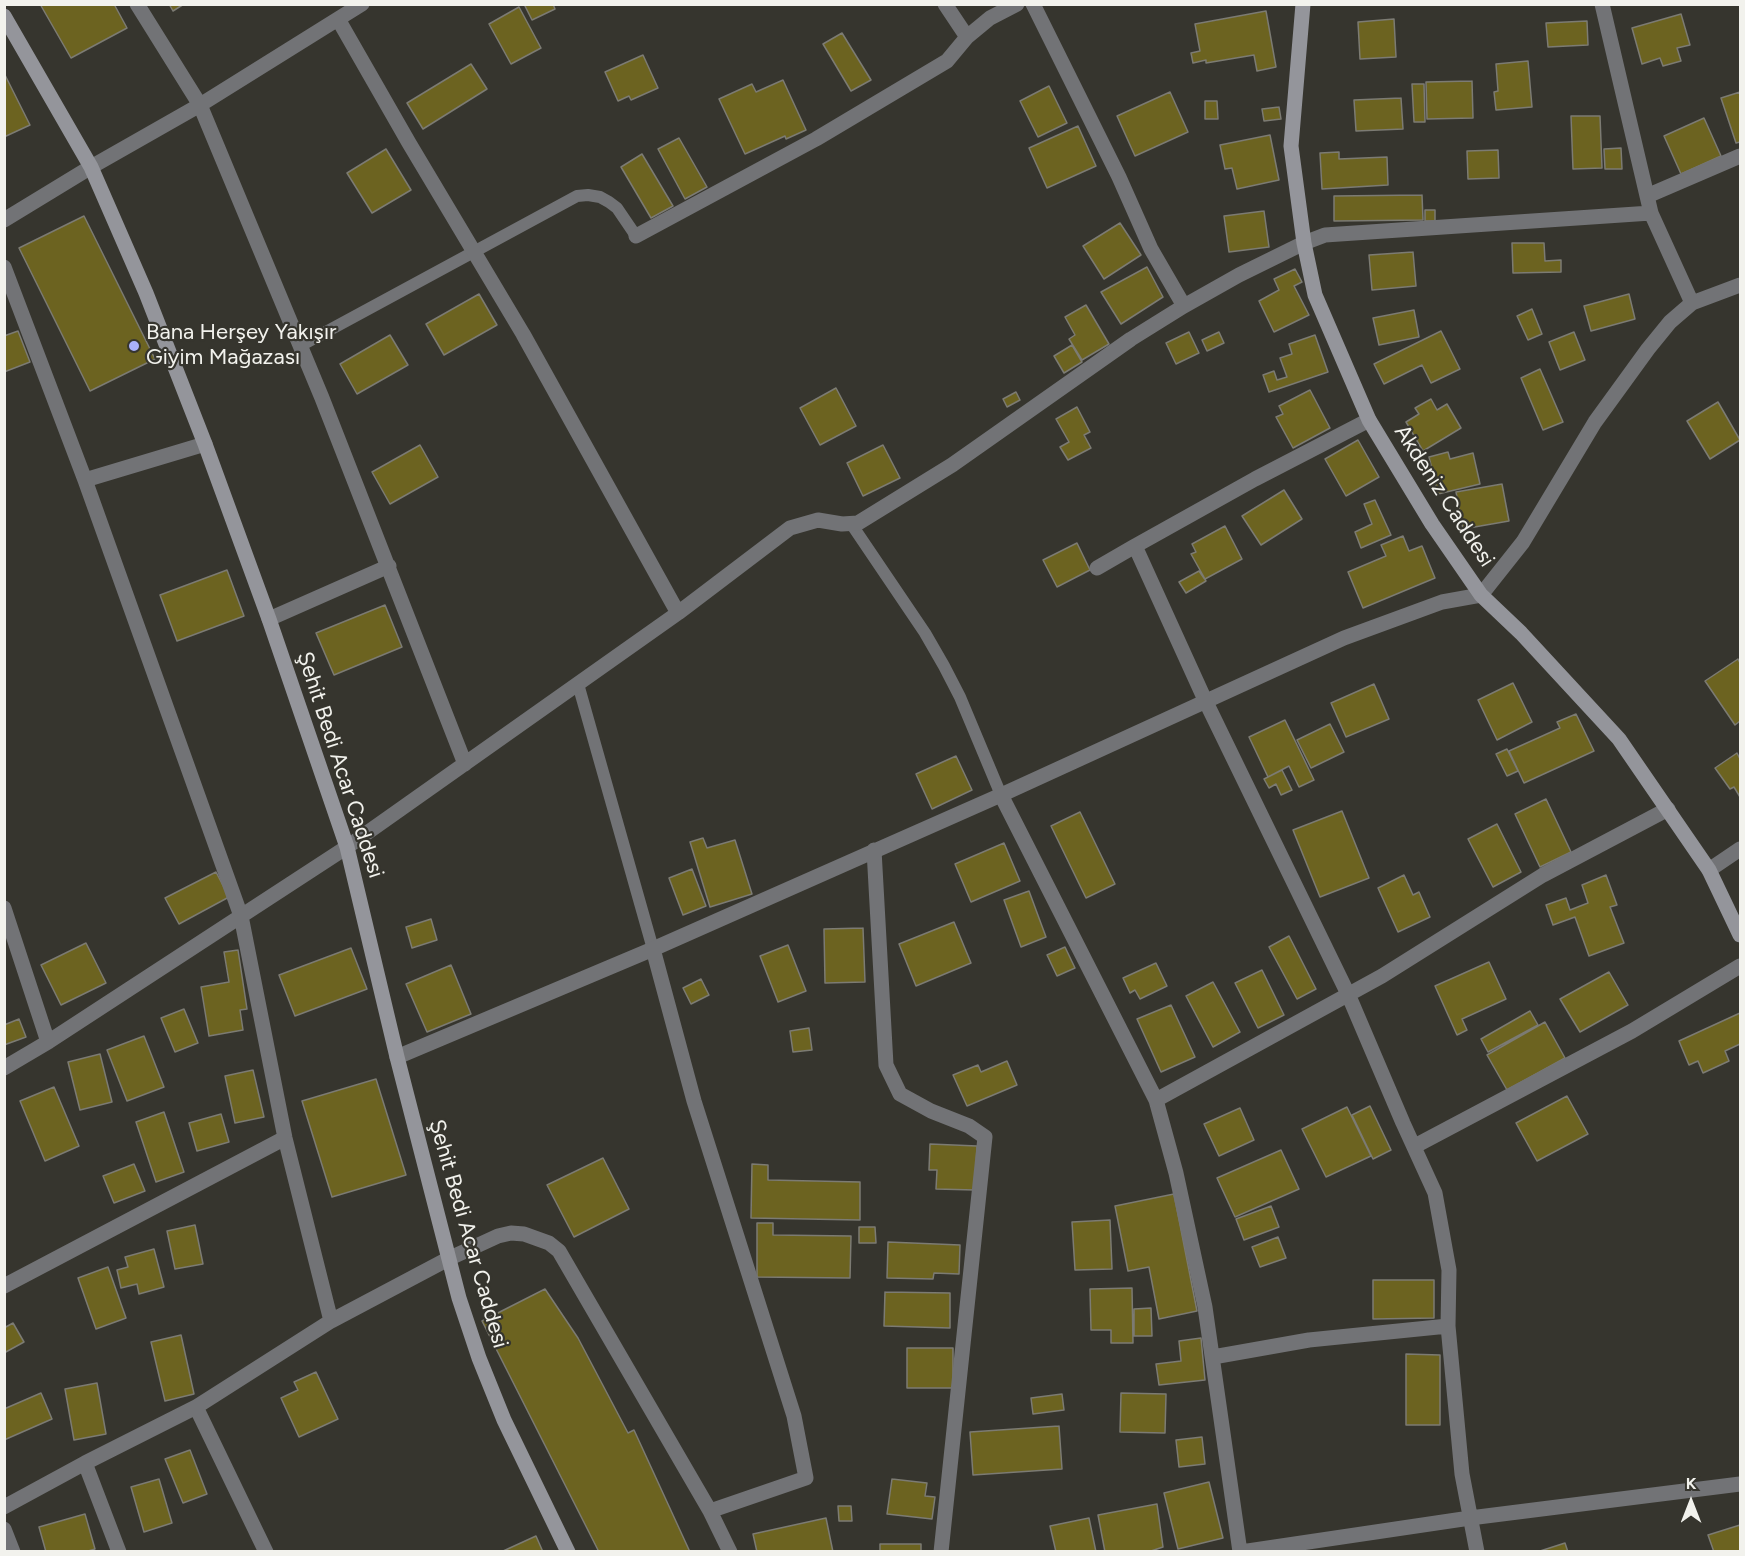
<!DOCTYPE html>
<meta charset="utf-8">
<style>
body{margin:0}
#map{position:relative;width:1745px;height:1556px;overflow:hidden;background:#36352e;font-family:Figtree,sans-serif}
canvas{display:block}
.frame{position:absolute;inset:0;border:6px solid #f2f2ed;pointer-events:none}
.north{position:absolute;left:1661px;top:1472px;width:60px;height:60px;-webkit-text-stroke:4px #36352e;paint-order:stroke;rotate:0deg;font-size:16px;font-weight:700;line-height:24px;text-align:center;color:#f2f2ed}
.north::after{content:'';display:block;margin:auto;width:21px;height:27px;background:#f2f2ed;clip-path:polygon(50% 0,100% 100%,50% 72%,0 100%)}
</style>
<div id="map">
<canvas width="1745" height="1556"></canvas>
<div class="frame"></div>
<div class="north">K</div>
</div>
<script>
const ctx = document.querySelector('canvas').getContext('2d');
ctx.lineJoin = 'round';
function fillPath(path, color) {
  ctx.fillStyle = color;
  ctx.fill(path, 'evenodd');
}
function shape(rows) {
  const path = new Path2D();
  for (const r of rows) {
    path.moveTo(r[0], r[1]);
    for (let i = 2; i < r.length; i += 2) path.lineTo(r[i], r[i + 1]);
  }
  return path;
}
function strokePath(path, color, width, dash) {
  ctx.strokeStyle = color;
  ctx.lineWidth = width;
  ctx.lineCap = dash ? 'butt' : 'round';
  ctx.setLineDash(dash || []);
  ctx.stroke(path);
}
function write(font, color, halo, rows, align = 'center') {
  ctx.font = font + ' Figtree,sans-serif';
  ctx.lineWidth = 4.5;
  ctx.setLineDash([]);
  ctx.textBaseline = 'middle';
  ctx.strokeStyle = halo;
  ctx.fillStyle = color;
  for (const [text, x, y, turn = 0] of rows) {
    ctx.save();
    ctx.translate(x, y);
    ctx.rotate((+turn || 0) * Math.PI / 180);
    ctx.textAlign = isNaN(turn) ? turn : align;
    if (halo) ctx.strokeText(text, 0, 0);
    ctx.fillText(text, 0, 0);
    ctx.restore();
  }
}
const building = shape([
 [40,4,114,4,127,28,71,58,40,4],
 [169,4,184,4,173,11,169,4],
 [524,4,553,4,555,9,532,20,524,4],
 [519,7,541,48,511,64,489,24,519,7],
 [1266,11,1276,67,1257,71,1254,55,1206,63,1206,60,1193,63,1191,53,1200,51,1195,24,1266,11],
 [1681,14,1690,45,1677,48,1681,61,1663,66,1660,58,1642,64,1632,28,1681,14],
 [1394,19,1396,57,1360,59,1358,22,1394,19],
 [1587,21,1588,45,1548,47,1546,23,1587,21],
 [842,33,871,80,851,91,823,44,842,33],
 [643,55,658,88,631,100,629,96,618,101,605,72,643,55],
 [1528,61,1532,107,1496,110,1494,92,1498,91,1496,64,1528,61],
 [471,64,487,89,423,129,407,103,471,64],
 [4,73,30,125,4,137,4,73],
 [783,80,806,130,786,139,785,136,745,154,719,99,752,84,756,92,783,80],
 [1472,81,1473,118,1427,119,1426,82,1472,81],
 [1412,84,1424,84,1425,122,1414,122,1412,84],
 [1049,86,1067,123,1038,137,1020,101,1049,86],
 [1170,92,1188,132,1135,156,1117,116,1170,92],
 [1740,92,1740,142,1736,143,1721,98,1740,92],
 [1401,98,1403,129,1356,131,1354,100,1401,98],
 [1205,101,1217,101,1218,119,1205,119,1205,101],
 [1279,107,1281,119,1264,121,1262,109,1279,107],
 [1571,116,1600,116,1602,168,1573,169,1571,116],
 [1704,118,1721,156,1681,174,1664,136,1704,118],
 [1078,126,1096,166,1047,188,1029,148,1078,126],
 [1270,135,1279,180,1237,189,1232,168,1225,169,1220,145,1270,135],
 [679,138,707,187,685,199,658,149,679,138],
 [1621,148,1622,169,1605,169,1604,149,1621,148],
 [386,149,411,190,372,213,347,173,386,149],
 [1498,150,1499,178,1468,179,1467,151,1498,150],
 [1339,152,1339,159,1387,157,1388,185,1322,189,1320,153,1339,152],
 [642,154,673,206,651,218,621,167,642,154],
 [1422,195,1423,220,1334,221,1334,196,1422,195],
 [1425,210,1435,210,1435,221,1425,221,1425,210],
 [1264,211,1269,247,1229,252,1224,216,1264,211],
 [84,216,155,359,90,391,19,248,84,216],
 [1120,223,1141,255,1104,279,1083,246,1120,223],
 [1512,243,1544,243,1545,261,1561,260,1561,272,1513,273,1512,243],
 [1413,252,1416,286,1372,290,1369,255,1413,252],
 [1147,267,1163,297,1121,324,1101,292,1147,267],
 [1295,269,1302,282,1294,286,1309,315,1274,332,1259,301,1279,290,1274,279,1295,269],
 [479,294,497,325,444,355,426,324,479,294],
 [1629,294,1635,319,1591,331,1584,306,1629,294],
 [1086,305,1109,344,1082,360,1069,339,1075,335,1065,317,1086,305],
 [1532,309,1542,334,1528,340,1517,316,1532,309],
 [1414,310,1419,337,1379,345,1373,318,1414,310],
 [18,331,30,362,4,372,4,336,18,331],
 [1441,331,1460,369,1431,383,1422,365,1384,384,1374,364,1441,331],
 [1189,332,1199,353,1176,364,1166,343,1189,332],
 [1219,332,1224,343,1207,351,1202,340,1219,332],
 [1574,332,1585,360,1560,370,1549,342,1574,332],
 [390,335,408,365,357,394,340,364,390,335],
 [1315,335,1328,372,1269,392,1263,375,1274,371,1277,380,1287,377,1280,358,1292,354,1289,344,1315,335],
 [1072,345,1082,362,1064,373,1054,356,1072,345],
 [1540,369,1563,422,1543,430,1521,378,1540,369],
 [836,388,856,426,820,445,800,408,836,388],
 [1310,390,1330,428,1293,448,1276,417,1283,414,1279,406,1310,390],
 [1016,392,1020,400,1007,407,1003,399,1016,392],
 [1431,399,1437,410,1447,404,1461,428,1423,451,1406,422,1419,414,1415,408,1431,399],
 [1718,402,1740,440,1710,459,1687,421,1718,402],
 [1077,407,1090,432,1084,435,1091,448,1068,460,1060,447,1069,442,1056,419,1077,407],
 [1358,440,1379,477,1346,496,1325,459,1358,440],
 [420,445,438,477,390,504,372,472,420,445],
 [883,445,900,478,863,496,847,463,883,445],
 [1448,452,1450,459,1473,453,1480,484,1438,494,1429,457,1448,452],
 [1502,484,1509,521,1463,529,1456,492,1502,484],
 [1284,490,1302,519,1261,545,1242,516,1284,490],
 [1375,500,1391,535,1361,548,1355,532,1372,524,1364,504,1375,500],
 [1225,526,1242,559,1205,579,1191,554,1196,552,1192,544,1225,526],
 [1403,536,1409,551,1422,546,1435,578,1363,608,1348,572,1386,556,1381,545,1403,536],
 [1077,543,1090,570,1057,587,1043,560,1077,543],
 [227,570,244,616,177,641,160,595,227,570],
 [1199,571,1206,581,1186,593,1179,582,1199,571],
 [385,605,402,647,334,675,316,633,385,605],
 [1738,659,1740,663,1740,721,1735,725,1705,681,1738,659],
 [1513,683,1532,722,1497,740,1478,700,1513,683],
 [1374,684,1389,719,1346,737,1331,703,1374,684],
 [1576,714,1594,751,1524,783,1509,751,1560,728,1557,722,1576,714],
 [1285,720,1314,780,1299,787,1289,766,1268,777,1249,737,1285,720],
 [1330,724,1344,752,1311,768,1297,740,1330,724],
 [1507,749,1518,771,1507,776,1496,754,1507,749],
 [1737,753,1740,759,1740,797,1734,787,1730,789,1715,768,1737,753],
 [956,756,972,790,932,809,916,774,956,756],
 [1282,770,1292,790,1281,795,1276,784,1269,788,1264,779,1282,770],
 [1546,799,1571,852,1540,867,1515,814,1546,799],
 [1342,811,1369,878,1320,897,1293,830,1342,811],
 [1080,812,1115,884,1086,898,1051,826,1080,812],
 [1497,824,1521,872,1493,887,1468,839,1497,824],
 [703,838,707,848,735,840,752,894,710,907,690,842,703,838],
 [1004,843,1020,881,971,902,955,864,1004,843],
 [692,869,706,906,683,915,669,878,692,869],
 [216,872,229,897,179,924,165,898,216,872],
 [1404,875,1413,895,1419,892,1430,917,1398,932,1378,888,1404,875],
 [1606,875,1617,905,1610,907,1624,943,1589,956,1575,917,1553,925,1546,905,1566,898,1570,910,1588,903,1582,885,1606,875],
 [1029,891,1046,937,1021,947,1004,900,1029,891],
 [431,919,437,940,412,948,406,927,431,919],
 [954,922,971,963,916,986,899,944,954,922],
 [863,928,865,982,825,983,824,929,863,928],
 [1289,936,1316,989,1297,999,1269,947,1289,936],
 [86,943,106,983,61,1005,41,965,86,943],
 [788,945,806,991,778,1002,760,956,788,945],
 [1065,947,1075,968,1057,976,1047,955,1065,947],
 [351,948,367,989,295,1016,279,975,351,948],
 [238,950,247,1009,240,1010,243,1030,209,1036,201,987,229,982,224,952,238,950],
 [1489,962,1506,999,1462,1019,1467,1030,1457,1035,1435,986,1489,962],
 [1156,963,1167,986,1140,999,1135,990,1130,993,1123,978,1156,963],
 [451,965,471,1014,427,1032,406,984,451,965],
 [1262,970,1284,1015,1258,1028,1235,983,1262,970],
 [1609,972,1628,1005,1580,1032,1560,999,1609,972],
 [701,979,709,995,691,1004,683,988,701,979],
 [1213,982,1240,1032,1213,1047,1186,996,1213,982],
 [1171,1005,1195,1057,1161,1072,1137,1019,1171,1005],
 [184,1009,198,1043,175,1052,161,1018,184,1009],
 [1530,1011,1538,1025,1488,1052,1481,1039,1530,1011],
 [1740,1013,1740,1044,1725,1051,1729,1061,1703,1073,1698,1061,1689,1065,1679,1041,1740,1013],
 [19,1019,26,1037,4,1045,4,1025,19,1019],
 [1545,1022,1565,1058,1507,1090,1487,1055,1545,1022],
 [809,1028,812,1050,793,1052,790,1031,809,1028],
 [144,1036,164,1087,127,1101,107,1050,144,1036],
 [100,1054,112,1102,80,1110,68,1062,100,1054],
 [1007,1061,1017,1085,967,1106,953,1075,978,1065,981,1072,1007,1061],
 [253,1070,264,1117,235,1123,225,1076,253,1070],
 [376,1079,406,1175,332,1197,302,1101,376,1079],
 [54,1087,79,1146,45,1161,20,1101,54,1087],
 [1567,1096,1588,1134,1537,1161,1516,1123,1567,1096],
 [1370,1106,1391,1150,1373,1159,1352,1115,1370,1106],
 [1347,1107,1371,1156,1326,1177,1302,1129,1347,1107],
 [1240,1108,1254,1140,1219,1156,1204,1124,1240,1108],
 [164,1112,184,1172,156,1182,136,1122,164,1112],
 [221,1114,229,1142,197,1151,189,1123,221,1114],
 [930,1144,977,1146,975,1190,936,1189,937,1170,929,1170,930,1144],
 [1281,1150,1299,1189,1235,1217,1217,1178,1281,1150],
 [603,1158,629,1209,574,1237,547,1185,603,1158],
 [134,1164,145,1191,114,1203,103,1176,134,1164],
 [752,1164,768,1165,768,1180,860,1182,860,1220,751,1218,752,1164],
 [1174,1194,1197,1311,1159,1319,1149,1267,1128,1271,1115,1206,1174,1194],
 [1271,1206,1279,1227,1244,1240,1236,1219,1271,1206],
 [1110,1220,1112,1269,1075,1270,1072,1222,1110,1220],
 [757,1223,773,1223,773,1235,851,1236,850,1278,757,1277,757,1223],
 [195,1225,203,1264,175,1269,167,1231,195,1225],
 [859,1227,875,1227,876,1243,859,1243,859,1227],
 [1278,1237,1286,1258,1260,1267,1252,1247,1278,1237],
 [888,1242,960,1245,959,1274,934,1273,933,1279,887,1278,888,1242],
 [154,1249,164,1287,139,1294,137,1284,121,1288,117,1270,128,1267,125,1257,154,1249],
 [108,1267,126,1318,96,1329,78,1278,108,1267],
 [1373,1280,1434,1280,1434,1318,1373,1319,1373,1280],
 [1132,1288,1133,1343,1111,1343,1111,1330,1091,1330,1090,1289,1132,1288],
 [545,1289,578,1338,628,1433,634,1430,690,1552,599,1552,482,1321,545,1289],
 [885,1292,950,1293,950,1328,884,1326,885,1292],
 [1151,1308,1152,1336,1134,1336,1134,1309,1151,1308],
 [13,1323,24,1342,4,1353,4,1328,13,1323],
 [181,1335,194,1394,165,1401,151,1342,181,1335],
 [1201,1338,1205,1380,1159,1385,1156,1364,1181,1361,1179,1341,1201,1338],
 [907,1348,953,1348,953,1388,907,1388,907,1348],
 [1406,1354,1440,1355,1440,1425,1406,1425,1406,1354],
 [316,1372,338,1419,299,1437,281,1398,298,1390,294,1382,316,1372],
 [97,1383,106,1434,74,1440,65,1389,97,1383],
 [41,1393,52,1419,4,1440,4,1409,41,1393],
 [1121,1393,1166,1394,1165,1433,1120,1432,1121,1393],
 [1062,1394,1064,1410,1033,1414,1031,1398,1062,1394],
 [1059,1426,1062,1469,973,1475,970,1432,1059,1426],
 [1202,1437,1205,1464,1179,1467,1176,1440,1202,1437],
 [190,1450,207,1494,183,1503,165,1459,190,1450],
 [159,1479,172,1523,144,1532,131,1487,159,1479],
 [892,1479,927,1483,925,1496,935,1497,932,1519,887,1514,892,1479],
 [1209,1482,1223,1538,1178,1549,1164,1493,1209,1482],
 [1157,1504,1163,1547,1148,1552,1105,1552,1098,1515,1157,1504],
 [838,1506,851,1506,852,1521,839,1521,838,1506],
 [85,1514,95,1549,85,1552,46,1552,39,1527,85,1514],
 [826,1518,833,1552,757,1552,753,1534,826,1518],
 [1089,1518,1096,1552,1056,1552,1050,1526,1089,1518],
 [1740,1525,1740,1552,1714,1552,1708,1535,1740,1525],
 [536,1536,543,1552,501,1552,536,1536],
 [1565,1543,1568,1552,1537,1552,1565,1543],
 [880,1544,921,1544,921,1552,880,1552,880,1544]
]);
const lane = shape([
 [300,346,577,196,588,195,600,197,609,202,617,208,636,236],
 [852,525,925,633,944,666,960,697,1001,795],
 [578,684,653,949]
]);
const street = shape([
 [137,4,200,105,322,398,465,764],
 [945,4,967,37],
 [1033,4,1119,177,1151,249,1184,306],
 [1602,4,1651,213,1692,303],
 [338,19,409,143,523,334,678,613],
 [1647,196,1740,156],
 [4,220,91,167,200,105,362,4],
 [636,236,816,139,947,61,967,37,990,18,1017,4],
 [4,267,85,480,241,916,285,1138,331,1321],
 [1369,420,1255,479,1135,546,1205,700,1348,994,1403,1123,1435,1193,1449,1270,1448,1326,1462,1474,1477,1552],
 [85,480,205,444],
 [1097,568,1135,546],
 [269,619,389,566],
 [1001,795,1156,1100,1176,1173,1205,1307,1240,1552],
 [874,850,886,1065,900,1094,931,1111,969,1126,985,1137,941,1552],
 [1709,870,1740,849],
 [4,908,48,1042],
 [653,949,694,1101,794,1416,806,1478,710,1511],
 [397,1057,653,949,1001,795,1344,638,1442,602,1481,595,1523,542,1595,422,1648,349,1670,322,1692,303,1740,285],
 [4,1068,48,1042,347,847,678,613,790,528,818,520,842,524,858,523,952,465,1131,339,1184,306,1239,275,1304,243,1325,235,1651,213],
 [1156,1100,1382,976,1543,875,1668,809],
 [1415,1146,1632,1031,1740,966],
 [4,1286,285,1138],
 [1213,1357,1309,1340,1448,1326],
 [196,1407,266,1552],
 [85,1463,119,1552],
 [4,1507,85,1463,196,1407,331,1321,448,1259,498,1236,511,1233,524,1234,549,1243,559,1251,710,1511,730,1552],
 [4,1529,13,1552],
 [1241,1552,1470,1518,1740,1484]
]);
const secondary = shape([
 [1303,4,1291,146,1304,243,1315,295,1369,420,1432,524,1481,595,1521,633,1619,739,1709,870,1740,935],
 [4,16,91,167,146,293,205,444,269,619,347,847,397,1057,459,1298,479,1358,504,1420,568,1552]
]);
const markers = [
 [134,346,6,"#a9b0fc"]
];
const poiNames = [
 ["Bana Herşey Yakışır",146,333],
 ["Giyim Mağazası",146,358]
];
const streetNames = [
 ["Akdeniz Caddesi",1444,496,57],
 ["Şehit Bedi Acar Caddesi",340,765,72],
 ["Şehit Bedi Acar Caddesi",468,1234,74]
];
fillPath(building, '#6c6320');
strokePath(building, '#7c7b73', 1.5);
strokePath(lane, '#727376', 12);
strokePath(street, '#727376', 15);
strokePath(secondary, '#94959b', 15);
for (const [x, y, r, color] of markers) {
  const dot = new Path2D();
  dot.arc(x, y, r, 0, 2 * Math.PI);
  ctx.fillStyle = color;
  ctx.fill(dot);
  strokePath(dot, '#36352e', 2);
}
write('22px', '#f2f2ed', '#36352e', poiNames, 'left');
write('22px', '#f2f2ed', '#36352e', streetNames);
</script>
